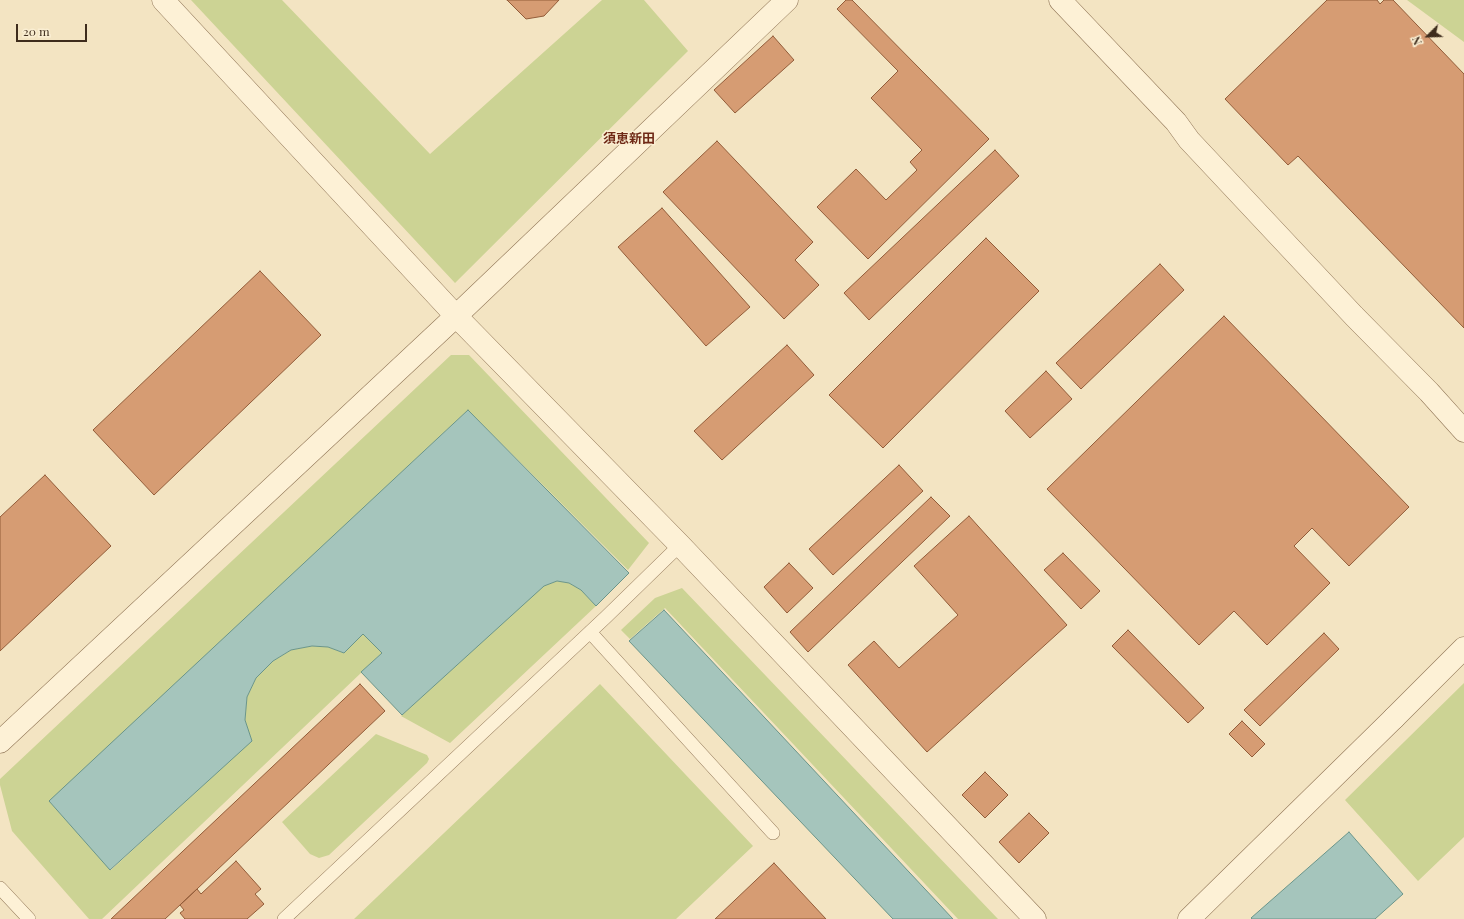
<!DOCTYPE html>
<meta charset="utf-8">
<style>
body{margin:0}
#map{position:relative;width:1464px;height:919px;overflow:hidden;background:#f3e4c2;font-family:"Playfair Display",serif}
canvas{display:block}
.north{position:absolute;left:1408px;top:16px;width:40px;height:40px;-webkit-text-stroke:3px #faeed2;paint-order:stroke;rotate:247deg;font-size:11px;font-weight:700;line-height:16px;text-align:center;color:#3e2c1c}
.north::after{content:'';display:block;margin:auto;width:14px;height:18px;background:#3e2c1c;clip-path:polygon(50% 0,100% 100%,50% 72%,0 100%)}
.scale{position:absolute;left:16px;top:24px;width:71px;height:18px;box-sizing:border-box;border:2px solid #3e2c1c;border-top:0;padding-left:5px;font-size:12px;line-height:14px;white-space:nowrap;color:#3e2c1c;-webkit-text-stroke:3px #faeed2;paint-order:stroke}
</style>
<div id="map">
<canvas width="1464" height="919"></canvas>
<div class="north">N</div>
<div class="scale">20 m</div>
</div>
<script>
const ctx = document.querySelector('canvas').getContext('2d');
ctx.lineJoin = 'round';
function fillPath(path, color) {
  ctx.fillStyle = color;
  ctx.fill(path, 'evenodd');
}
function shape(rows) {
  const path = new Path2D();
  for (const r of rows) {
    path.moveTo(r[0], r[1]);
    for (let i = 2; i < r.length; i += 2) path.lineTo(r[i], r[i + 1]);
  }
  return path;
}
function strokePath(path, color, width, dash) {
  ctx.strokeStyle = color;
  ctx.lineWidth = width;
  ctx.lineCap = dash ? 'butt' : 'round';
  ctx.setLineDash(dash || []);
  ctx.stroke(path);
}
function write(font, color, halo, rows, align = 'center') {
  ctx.font = font + ' "Playfair Display","Noto Sans JP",serif';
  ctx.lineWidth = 3;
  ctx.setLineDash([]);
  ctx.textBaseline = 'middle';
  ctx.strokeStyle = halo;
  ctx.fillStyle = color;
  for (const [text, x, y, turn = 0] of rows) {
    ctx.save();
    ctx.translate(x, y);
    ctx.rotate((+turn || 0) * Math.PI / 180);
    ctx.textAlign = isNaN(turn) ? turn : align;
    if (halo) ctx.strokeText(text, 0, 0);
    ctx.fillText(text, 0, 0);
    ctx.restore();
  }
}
const green = shape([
 [191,0,282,0,430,154,602,0,644,0,688,51,455,283],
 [1407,0,1464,0,1464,42],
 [451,355,469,355,649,543,628,570,468,410,50,802,111,870,251,741,245,720,247,697,256,678,273,661,291,650,312,646,328,647,344,653,363,634,382,653,102,919,89,919,12,831,0,785,0,779],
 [557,581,569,583,581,590,596,606,450,743,401,716,532,595,544,586],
 [682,588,998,919,958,919,665,608,630,639,621,630,655,598],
 [1464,683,1464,837,1418,881,1345,800],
 [600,684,753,846,676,919,354,919],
 [376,734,427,755,429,759,427,763,329,855,319,858,310,854,282,822]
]);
const water = shape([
 [468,410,629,573,596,606,581,590,569,583,557,581,544,586,402,715,361,672,382,653,363,634,344,653,328,647,312,646,291,650,273,661,256,678,247,697,245,720,252,741,110,870,49,801,468,410],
 [664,610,953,919,893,919,629,641,664,610],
 [1349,832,1403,894,1375,919,1252,919,1251,918,1349,832]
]);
const building = shape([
 [507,0,559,0,544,16,526,19,507,0],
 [846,0,852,0,989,139,868,259,817,207,856,169,886,200,917,170,910,162,922,150,871,98,898,71,837,9,846,0],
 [1327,0,1377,0,1380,4,1384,0,1393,0,1464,74,1464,328,1298,156,1288,165,1225,99,1327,0],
 [773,36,794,60,735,113,714,90,773,36],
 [717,141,813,242,795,260,819,285,784,319,663,192,717,141],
 [995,150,1019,176,869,320,844,293,995,150],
 [662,208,750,307,706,346,618,247,662,208],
 [986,238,1039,291,883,448,829,395,986,238],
 [1160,264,1184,290,1081,389,1056,363,1160,264],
 [260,271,321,335,154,495,93,430,260,271],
 [1224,316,1409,507,1349,566,1312,528,1294,546,1330,583,1267,645,1234,611,1199,645,1047,489,1224,316],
 [787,345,814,375,722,460,694,431,787,345],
 [1046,371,1072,399,1030,438,1005,411,1046,371],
 [899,465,923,491,833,575,809,549,899,465],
 [45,475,111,546,0,651,0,517,45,475],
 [931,497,950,516,808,652,790,632,931,497],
 [969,516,1067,625,927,752,848,665,874,641,899,668,958,615,914,566,969,516],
 [1063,553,1100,591,1081,609,1044,570,1063,553],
 [789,563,813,588,787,613,764,587,789,563],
 [1128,630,1204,708,1188,723,1112,646,1128,630],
 [1324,633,1339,649,1260,726,1244,710,1324,633],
 [360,684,385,711,197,889,165,919,111,919,360,684],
 [1242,721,1265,744,1252,757,1229,734,1242,721],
 [985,772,1008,795,985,818,962,795,985,772],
 [1029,813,1049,833,1019,863,999,842,1029,813],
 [236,861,261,889,255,894,264,904,247,919,185,919,180,913,184,910,180,905,197,889,201,894,236,861],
 [774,863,826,919,715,919,774,863]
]);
const service = shape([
 [590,632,773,833],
 [0,888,29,919],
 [284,919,606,617,680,545]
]);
const minor = shape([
 [1060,0,1176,122,1189,140,1354,316,1429,392,1464,431],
 [1394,718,1464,648]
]);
const tertiary = shape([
 [163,0,456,316,680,545,1035,919],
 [0,742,456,316,787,0],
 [1189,919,1394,718]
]);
const quarterNames = [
 ["須恵新田",629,139]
];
fillPath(green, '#ccd394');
fillPath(water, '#a5c5bc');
strokePath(water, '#6a958a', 1);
fillPath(building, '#d69c73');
strokePath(building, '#925c39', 1);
strokePath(service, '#907556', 14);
strokePath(minor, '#907556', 23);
strokePath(tertiary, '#907556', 23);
strokePath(service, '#fdf1d6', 13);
strokePath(minor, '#fdf1d6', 22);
strokePath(tertiary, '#fdf1d6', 22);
write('bold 13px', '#6f2916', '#faeed2', quarterNames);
</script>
